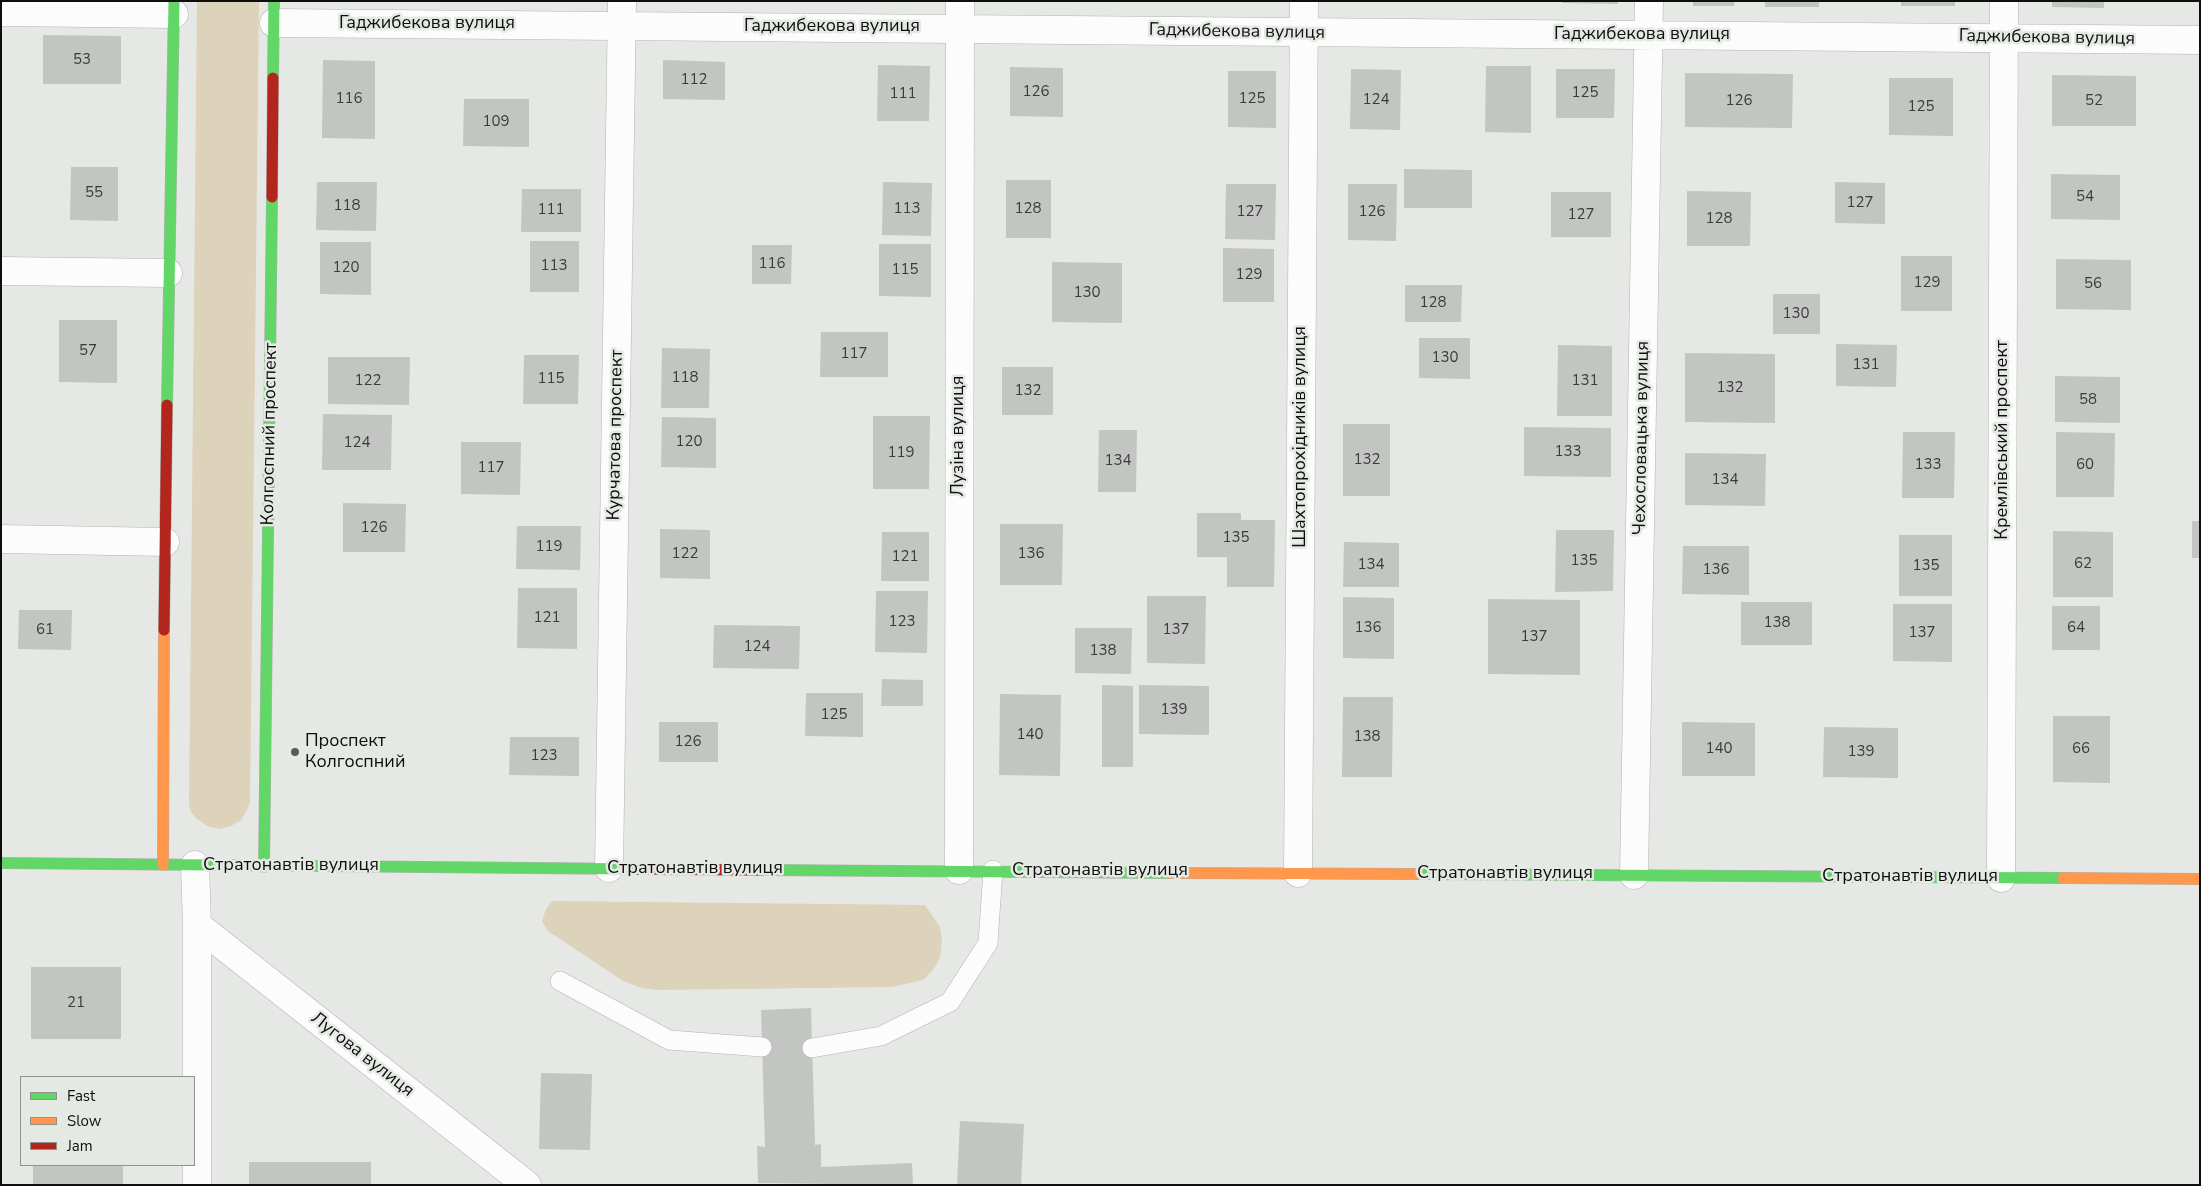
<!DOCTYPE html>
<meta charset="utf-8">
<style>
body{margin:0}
#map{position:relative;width:2201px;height:1186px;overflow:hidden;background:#e6e8e5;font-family:"Nunito Sans",sans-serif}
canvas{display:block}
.frame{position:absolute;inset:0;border:2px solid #0d0f0d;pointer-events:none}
.legend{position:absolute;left:20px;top:1076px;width:175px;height:90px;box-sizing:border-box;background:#e5e9e4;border:1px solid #8f928e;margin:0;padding:6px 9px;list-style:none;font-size:15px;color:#0d0f0d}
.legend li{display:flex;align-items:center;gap:10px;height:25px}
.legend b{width:25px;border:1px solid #8f928e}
</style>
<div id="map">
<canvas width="2201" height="1186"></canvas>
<div class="frame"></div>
<ul class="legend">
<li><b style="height:6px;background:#63d668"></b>Fast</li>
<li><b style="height:6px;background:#ff974d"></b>Slow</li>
<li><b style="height:6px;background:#b3261e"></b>Jam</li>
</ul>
</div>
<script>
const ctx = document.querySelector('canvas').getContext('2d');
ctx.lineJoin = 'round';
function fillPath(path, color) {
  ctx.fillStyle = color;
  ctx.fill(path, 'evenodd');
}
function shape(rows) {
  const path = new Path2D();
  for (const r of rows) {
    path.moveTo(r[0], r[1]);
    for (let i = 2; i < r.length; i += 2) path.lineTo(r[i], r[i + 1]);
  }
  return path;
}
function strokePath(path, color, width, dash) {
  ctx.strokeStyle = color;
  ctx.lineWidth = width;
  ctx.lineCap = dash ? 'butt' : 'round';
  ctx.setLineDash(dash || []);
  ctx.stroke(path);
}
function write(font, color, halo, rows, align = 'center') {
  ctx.font = font + ' "Nunito Sans",sans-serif';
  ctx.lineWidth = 5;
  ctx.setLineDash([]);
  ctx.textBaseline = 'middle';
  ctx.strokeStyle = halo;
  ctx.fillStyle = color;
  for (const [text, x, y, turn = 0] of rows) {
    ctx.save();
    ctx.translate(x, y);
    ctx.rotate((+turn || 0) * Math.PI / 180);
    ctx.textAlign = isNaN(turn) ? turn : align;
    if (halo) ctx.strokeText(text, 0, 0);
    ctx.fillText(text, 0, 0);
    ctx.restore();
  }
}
const green = shape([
 [197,1,259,1,250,802,246,812,241,820,231,826,219,829,207,826,197,819,191,812,189,805],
 [552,901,925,905,940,927,942,941,940,958,934,969,923,980,892,987,657,990,641,988,623,981,548,931,542,921,546,909]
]);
const building = shape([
 [1562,1,1618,1,1618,4,1562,3],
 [1693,1,1734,1,1734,6,1693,6],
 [1765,1,1819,1,1819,7,1765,7],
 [1901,1,1955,1,1955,6,1901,6],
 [2052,1,2104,1,2104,8,2052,7],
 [43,35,121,36,121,84,43,84],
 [323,60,375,61,375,139,322,138],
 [663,60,725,62,725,100,663,99],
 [878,65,930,66,929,121,877,121],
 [1486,66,1531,66,1531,133,1485,132],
 [1010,67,1063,68,1063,117,1010,116],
 [1351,69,1401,70,1400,130,1350,129],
 [1556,69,1615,69,1614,118,1556,118],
 [1228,71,1276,71,1276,128,1228,127],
 [1685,73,1793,74,1792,128,1685,127],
 [2052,75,2136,76,2136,126,2052,126],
 [1889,78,1953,78,1953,136,1889,135],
 [464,99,529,99,529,147,463,146],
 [71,167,118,167,118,221,70,220],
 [1404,169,1472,170,1472,208,1404,208],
 [2051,174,2120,175,2120,220,2051,219],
 [1006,180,1051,180,1051,238,1006,238],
 [317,182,377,182,376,231,316,230],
 [883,182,932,183,931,236,882,235],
 [1835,182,1885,183,1885,224,1835,223],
 [1226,184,1276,184,1275,240,1225,239],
 [1348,184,1397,184,1396,241,1348,240],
 [522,189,581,189,581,232,521,232],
 [1687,191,1751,192,1750,246,1687,246],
 [1551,192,1611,192,1611,237,1551,237],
 [530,241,579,241,579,292,530,292],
 [320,242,371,242,371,295,320,294],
 [879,244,931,244,931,297,879,296],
 [752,245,792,245,791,284,752,284],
 [1223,248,1274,249,1274,302,1223,302],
 [1901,256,1952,256,1952,311,1901,311],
 [2056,259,2131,260,2131,310,2056,309],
 [1052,262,1122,263,1122,323,1052,322],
 [1405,285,1462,285,1461,322,1405,322],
 [1773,294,1820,294,1820,334,1773,334],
 [59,320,117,320,117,383,59,382],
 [821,332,888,332,888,377,820,377],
 [1419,338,1470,338,1470,379,1419,378],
 [1836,344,1897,345,1896,387,1836,386],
 [1558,345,1612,346,1612,416,1557,416],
 [662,348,710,349,709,408,661,408],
 [1685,353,1775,354,1775,423,1685,422],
 [524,355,579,355,578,404,523,404],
 [328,357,410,357,409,405,328,404],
 [1002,367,1053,367,1053,415,1002,415],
 [2055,376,2120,377,2120,423,2055,422],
 [323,414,392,415,391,470,322,470],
 [873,416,930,416,929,489,873,489],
 [662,417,716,418,716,468,661,467],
 [1343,424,1390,424,1390,496,1343,496],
 [1524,427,1611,428,1611,477,1524,476],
 [1099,430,1137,430,1136,492,1098,492],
 [1903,432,1955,432,1954,498,1902,498],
 [2056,432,2115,433,2114,497,2056,497],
 [461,442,521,442,520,495,461,494],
 [1685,453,1766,454,1765,506,1685,505],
 [343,503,406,504,405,552,343,552],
 [1197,513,1241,513,1241,520,1275,520,1274,587,1227,587,1227,557,1197,557],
 [2192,521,2200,521,2200,558,2192,558],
 [1000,524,1063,524,1062,585,1000,585],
 [517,526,581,526,580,570,516,569],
 [660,529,710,530,710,579,660,578],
 [1556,530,1614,530,1613,591,1555,592],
 [2053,531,2113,532,2113,597,2053,597],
 [882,532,929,532,929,581,881,581],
 [1899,535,1952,535,1952,596,1899,596],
 [1344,542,1399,543,1399,587,1343,587],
 [1683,546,1749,546,1749,595,1682,594],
 [518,588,577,588,577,649,517,648],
 [876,591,928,591,927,653,875,652],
 [1147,596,1206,596,1205,664,1147,663],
 [1343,597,1394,598,1394,659,1343,658],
 [1488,599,1580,600,1580,675,1488,674],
 [1741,602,1812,602,1812,645,1741,645],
 [1893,604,1952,604,1952,662,1893,661],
 [2052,606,2100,606,2100,650,2052,650],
 [19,610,72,610,71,650,18,649],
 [714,625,800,626,799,669,713,668],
 [1075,628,1132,628,1131,674,1075,673],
 [882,679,923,680,923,706,881,706],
 [1102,685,1133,686,1133,767,1102,767],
 [1139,685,1209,686,1209,735,1139,734],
 [806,693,863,693,863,737,805,736],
 [1000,694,1061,695,1060,776,999,775],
 [1343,697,1393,697,1392,777,1342,777],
 [2053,716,2110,716,2110,783,2053,782],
 [659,722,718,722,718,762,659,762],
 [1682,722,1755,723,1755,776,1682,776],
 [1824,727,1898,728,1898,778,1823,777],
 [510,737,579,737,579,776,509,775],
 [31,967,121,967,121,1039,31,1039],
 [811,1008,815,1145,821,1144,821,1167,912,1163,913,1185,758,1183,757,1146,765,1147,761,1010],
 [541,1073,592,1074,590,1150,539,1149],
 [960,1121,1024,1124,1021,1185,957,1185],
 [249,1162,371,1162,371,1185,249,1185],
 [33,1165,123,1165,123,1185,33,1185]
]);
const lane = shape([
 [560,981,669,1040,762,1047],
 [812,1048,881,1036,950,1002,988,943,993,870]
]);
const street = shape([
 [1,12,174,14],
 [274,23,2200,40],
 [1,271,168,273],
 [1,539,165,542],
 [195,865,197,925,197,1185],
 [609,868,622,1],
 [959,870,960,1],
 [1298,873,1304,1],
 [1634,875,1649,1],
 [2001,878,2004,1],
 [197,925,527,1185]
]);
const fast = shape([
 [273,78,274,1],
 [167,405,174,1],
 [1,863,637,869],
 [264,867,272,197],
 [762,870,1168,873],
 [1418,874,2063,878]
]);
const slow = shape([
 [163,865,164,630],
 [1168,873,1418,874],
 [2063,878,2200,879]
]);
const jam = shape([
 [272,197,273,78],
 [164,630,167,405],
 [637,869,762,870]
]);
const markers = [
 [295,752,5,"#595b59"]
];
const numberNames = [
 ["53",82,60],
 ["112",694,80],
 ["126",1036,92],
 ["125",1585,93],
 ["111",903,94],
 ["116",349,99],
 ["125",1252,99],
 ["124",1376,100],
 ["126",1739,101],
 ["52",2094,101],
 ["125",1921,107],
 ["109",496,122],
 ["55",94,193],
 ["54",2085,197],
 ["127",1860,203],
 ["118",347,206],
 ["113",907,209],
 ["128",1028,209],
 ["111",551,210],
 ["127",1250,212],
 ["126",1372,212],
 ["127",1581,215],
 ["128",1719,219],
 ["116",772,264],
 ["113",554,266],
 ["120",346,268],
 ["115",905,270],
 ["129",1249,275],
 ["129",1927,283],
 ["56",2093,284],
 ["130",1087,293],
 ["128",1433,303],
 ["130",1796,314],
 ["57",88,351],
 ["117",854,354],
 ["130",1445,358],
 ["131",1866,365],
 ["118",685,378],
 ["115",551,379],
 ["122",368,381],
 ["131",1585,381],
 ["132",1730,388],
 ["132",1028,391],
 ["58",2088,400],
 ["120",689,442],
 ["124",357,443],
 ["133",1568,452],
 ["119",901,453],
 ["132",1367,460],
 ["134",1118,461],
 ["133",1928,465],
 ["60",2085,465],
 ["117",491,468],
 ["134",1725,480],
 ["126",374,528],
 ["135",1236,538],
 ["119",549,547],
 ["122",685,554],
 ["136",1031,554],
 ["121",905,557],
 ["135",1584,561],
 ["62",2083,564],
 ["134",1371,565],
 ["135",1926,566],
 ["136",1716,570],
 ["121",547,618],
 ["123",902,622],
 ["138",1777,623],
 ["136",1368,628],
 ["64",2076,628],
 ["61",45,630],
 ["137",1176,630],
 ["137",1922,633],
 ["137",1534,637],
 ["124",757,647],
 ["138",1103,651],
 ["139",1174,710],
 ["125",834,715],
 ["140",1030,735],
 ["138",1367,737],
 ["126",688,742],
 ["140",1719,749],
 ["66",2081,749],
 ["139",1861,752],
 ["123",544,756],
 ["21",76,1003]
];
const streetNames = [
 ["Гаджибекова вулиця",427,24],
 ["Гаджибекова вулиця",832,27],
 ["Гаджибекова вулиця",1237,32,1],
 ["Гаджибекова вулиця",1642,35],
 ["Гаджибекова вулиця",2047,38,1],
 ["Колгоспний проспект",270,434,-89],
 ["Курчатова проспект",616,435,-89],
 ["Лузіна вулиця",959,436,-90],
 ["Шахтопрохідників вулиця",1301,437,-90],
 ["Чехословацька вулиця",1642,438,-89],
 ["Кремлівський проспект",2003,440,-90],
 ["Стратонавтів вулиця",291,866],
 ["Стратонавтів вулиця",695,869],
 ["Стратонавтів вулиця",1100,871],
 ["Стратонавтів вулиця",1505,874],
 ["Стратонавтів вулиця",1910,877],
 ["Лугова вулиця",362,1055,38]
];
const poiNames = [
 ["Проспект",305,742],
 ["Колгоспний",305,763]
];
fillPath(green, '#ddd2ba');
fillPath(building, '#c3c5c3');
strokePath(lane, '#b2b3b1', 20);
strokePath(street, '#b2b3b1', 29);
strokePath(fast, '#b2b3b1', 12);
strokePath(slow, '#b2b3b1', 12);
strokePath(jam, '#b2b3b1', 12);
strokePath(lane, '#fbfcfb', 19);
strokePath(street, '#fbfcfb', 28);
strokePath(fast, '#63d668', 11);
strokePath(slow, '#ff974d', 11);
strokePath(jam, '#b3261e', 11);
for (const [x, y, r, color] of markers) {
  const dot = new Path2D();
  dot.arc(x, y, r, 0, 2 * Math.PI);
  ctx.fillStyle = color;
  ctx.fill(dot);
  strokePath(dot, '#e5e9e4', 2);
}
write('15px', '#3a3c3a', null, numberNames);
write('18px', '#0d0f0d', '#e5e9e4', streetNames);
write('18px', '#0d0f0d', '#e5e9e4', poiNames, 'left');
</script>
